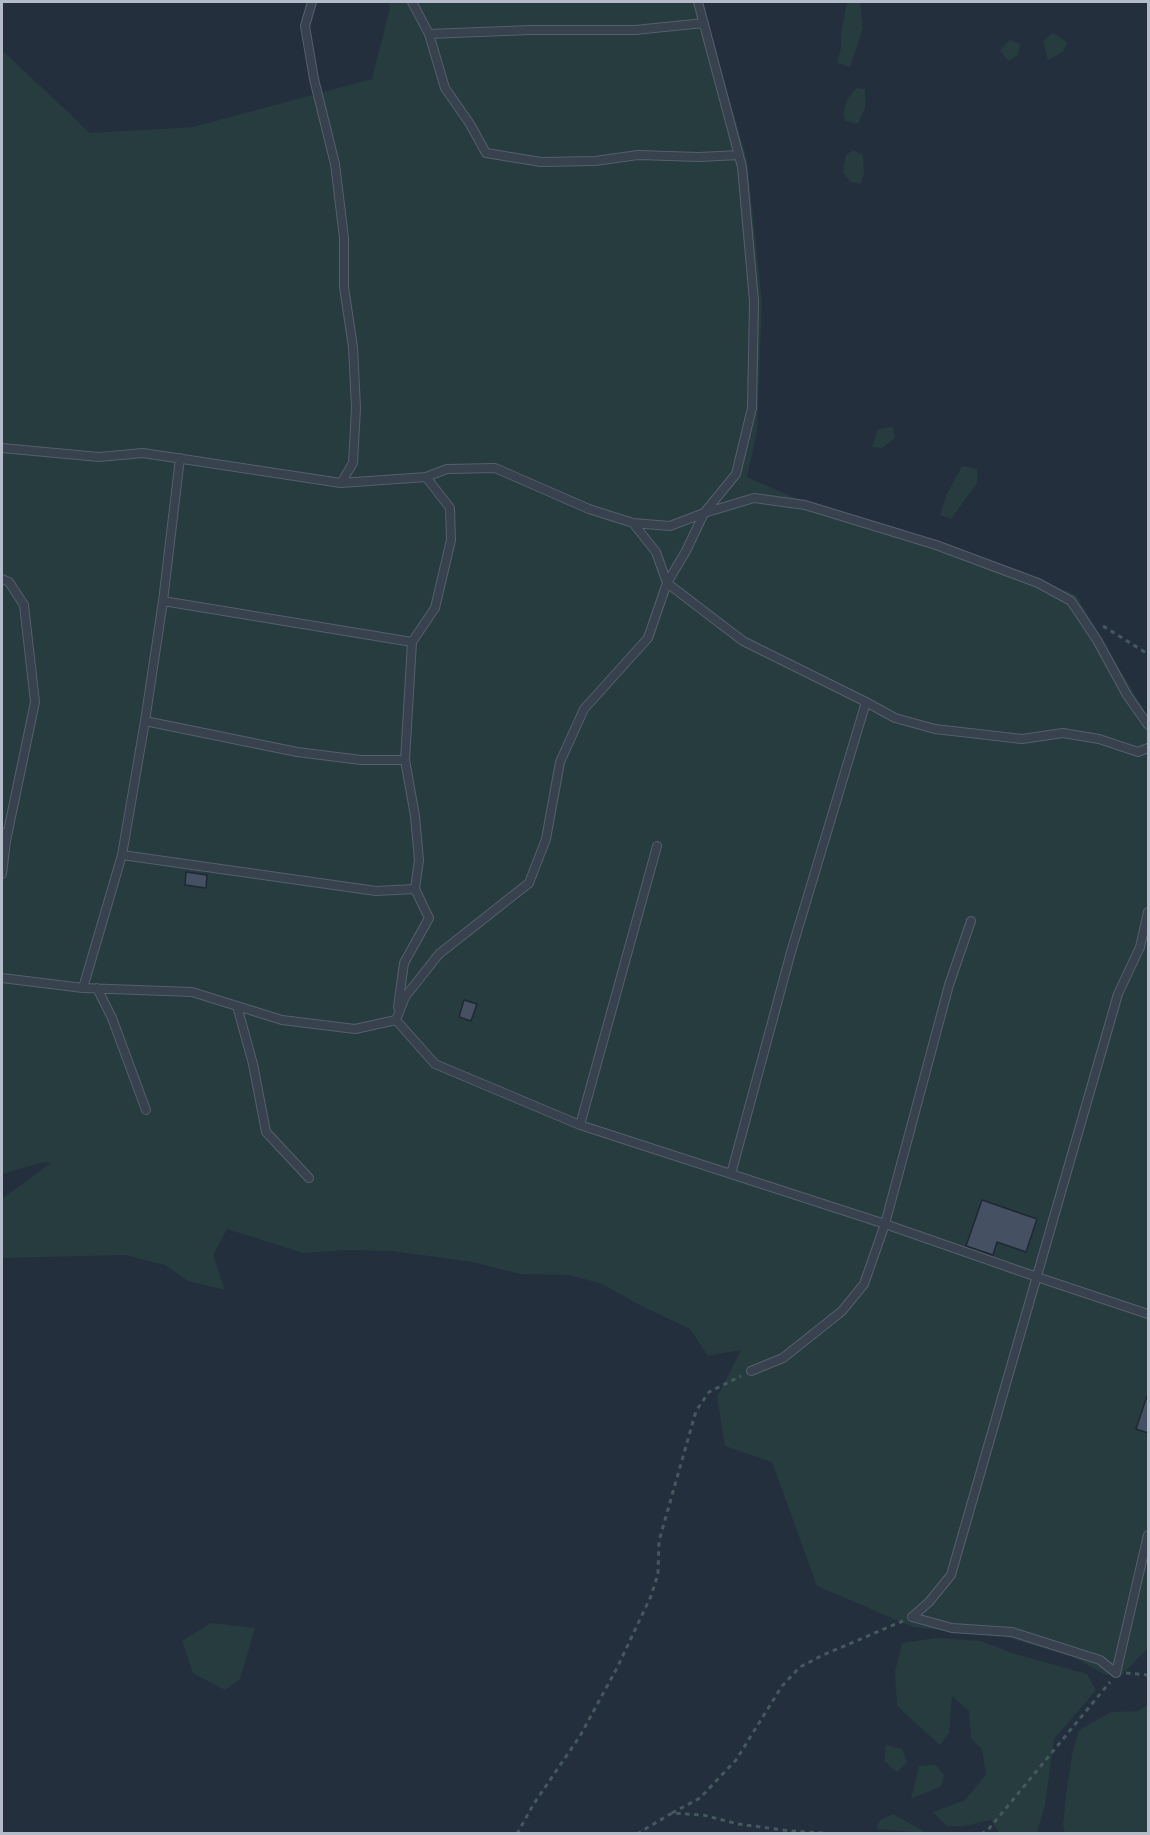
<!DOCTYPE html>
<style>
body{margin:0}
#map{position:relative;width:1150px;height:1835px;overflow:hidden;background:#242f3e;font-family:"Exo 2",sans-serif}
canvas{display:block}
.frame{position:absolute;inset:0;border:3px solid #b4bcc9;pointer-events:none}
</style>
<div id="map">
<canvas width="1150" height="1835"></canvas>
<div class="frame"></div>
</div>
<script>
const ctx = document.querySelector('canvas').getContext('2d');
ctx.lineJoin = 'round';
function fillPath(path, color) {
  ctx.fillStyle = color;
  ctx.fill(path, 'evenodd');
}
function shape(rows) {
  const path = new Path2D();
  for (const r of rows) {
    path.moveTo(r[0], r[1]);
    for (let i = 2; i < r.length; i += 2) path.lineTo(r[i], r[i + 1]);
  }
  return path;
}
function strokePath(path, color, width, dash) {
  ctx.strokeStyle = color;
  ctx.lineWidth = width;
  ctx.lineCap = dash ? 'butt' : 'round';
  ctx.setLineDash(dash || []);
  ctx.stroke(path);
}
const green = shape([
 [389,2,701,2,747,159,762,302,757,432,747,477,804,502,946,543,1076,595,1148,717,1148,1648,1120,1677,1104,1674,1073,1657,1009,1638,913,1627,817,1586,772,1462,725,1446,717,1397,741,1350,708,1356,690,1329,638,1304,602,1284,570,1275,520,1274,472,1262,392,1251,347,1250,303,1253,227,1229,213,1255,225,1290,188,1281,165,1265,125,1255,2,1258,2,1199,51,1163,44,1162,2,1174,2,50,90,133,193,127,372,79,390,8],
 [847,2,860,2,863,28,850,67,837,63,841,48,841,34],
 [1053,33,1067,42,1063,52,1048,60,1043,41],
 [1010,40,1020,44,1018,55,1008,61,1000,50],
 [856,88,865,89,865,108,858,124,845,121,843,113,847,100],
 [853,150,863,155,864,173,861,184,850,182,843,172,846,155],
 [893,427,895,438,882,448,872,447,878,429],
 [962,466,977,469,977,483,951,519,940,515,947,494],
 [211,1623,255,1628,240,1679,225,1690,193,1673,182,1641],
 [936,1638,981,1641,1012,1653,1087,1674,1096,1690,1054,1739,1045,1805,1037,1833,999,1833,991,1820,964,1826,947,1826,933,1812,965,1800,986,1775,982,1749,971,1738,969,1711,952,1696,949,1733,940,1745,897,1706,895,1672,902,1643],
 [1148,1705,1148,1833,1065,1833,1063,1825,1067,1789,1072,1755,1079,1730,1111,1712,1138,1711],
 [886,1745,902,1749,907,1762,897,1772,884,1761],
 [936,1765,944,1775,941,1786,911,1799,919,1766],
 [893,1814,913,1825,926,1833,876,1829,880,1820]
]);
const building = shape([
 [186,872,207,875,206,888,185,885,186,872],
 [464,1000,477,1004,471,1021,459,1017,464,1000],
 [982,1200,1037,1219,1026,1252,997,1242,993,1255,966,1246,982,1200],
 [1147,1396,1148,1396,1148,1433,1136,1429,1147,1396]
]);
const path = shape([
 [1103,626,1148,654],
 [1126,1673,1148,1675],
 [672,1813,700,1798,736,1760,782,1686,800,1667,823,1655,903,1621],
 [517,1834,533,1805,580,1736,617,1668,651,1596,658,1574,659,1541,696,1411,709,1392,741,1376],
 [637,1834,672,1813,703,1815,738,1824,791,1831,837,1834],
 [981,1834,988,1830,1110,1682]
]);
const service = shape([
 [312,2,305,26,314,79,335,164,344,238,344,287,353,347,356,408,353,463,341,483],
 [412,2,429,34,445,88,470,124,486,153,541,162,595,161,638,155,699,157,739,155],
 [429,34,530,30,635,30,704,23],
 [2,448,99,457,143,453,341,483,426,477,447,469,495,468,589,509,633,523,670,526,704,513,736,474,752,408,754,301,742,167,698,2],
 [633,523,656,552,667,583,686,551,704,513,754,498,805,505,936,545,1038,583,1071,601,1097,640,1127,695,1148,725],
 [2,579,9,582,24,605,35,702,6,841],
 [163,601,412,642,435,608,451,540,450,508,426,477],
 [866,702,895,718,935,729,1022,739,1063,733,1099,739,1138,752,1148,748],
 [145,721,297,752,361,760,405,760,412,642],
 [2,833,6,841,2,874],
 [122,855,376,891,415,889,419,860,415,816,405,760],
 [1148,912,1140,947,1118,994,951,1575,929,1602,912,1617,952,1628,1012,1632,1100,1660,1116,1673,1148,1535],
 [2,978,83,988,192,992,282,1020,355,1029,396,1020,435,1064,580,1125,885,1224,1037,1277,1148,1314],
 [83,988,122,855,145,721,163,601,180,458],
 [97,988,112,1018,146,1110],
 [237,1006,253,1064,266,1132,309,1178],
 [398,1007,404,963,429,918,415,889],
 [396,1020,405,997,439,954,529,883,546,839,560,762,584,709,648,638,667,583,743,641,866,702,791,952,731,1174],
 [580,1125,657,846],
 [751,1371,783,1358,842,1311,864,1284,885,1224,949,985,971,921]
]);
fillPath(green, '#263c3f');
fillPath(building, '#455162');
strokePath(building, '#1f2835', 1.5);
strokePath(service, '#565f6c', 10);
strokePath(path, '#44595c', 3, [4.5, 4.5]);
strokePath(service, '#38414e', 8);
</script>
